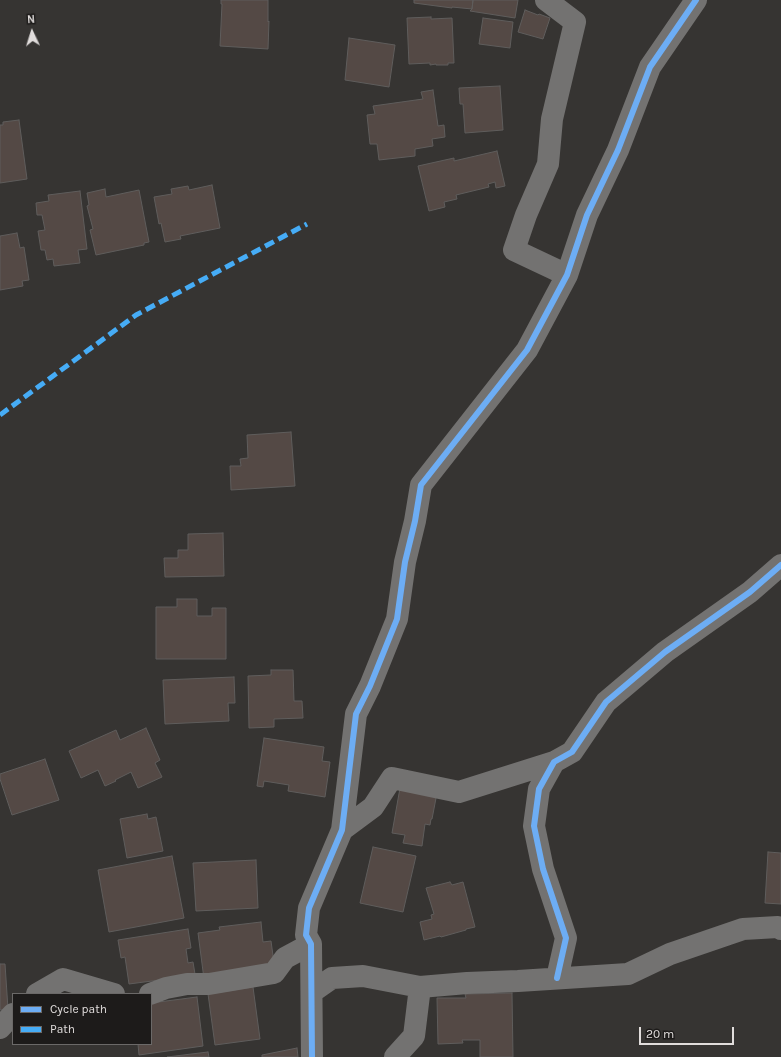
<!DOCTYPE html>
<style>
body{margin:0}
#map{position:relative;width:781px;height:1057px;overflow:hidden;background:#363432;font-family:Karla,sans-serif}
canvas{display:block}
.legend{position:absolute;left:12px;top:993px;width:140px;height:52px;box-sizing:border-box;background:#1d1b1a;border:1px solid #6b6968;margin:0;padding:5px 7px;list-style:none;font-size:12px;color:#e1dddc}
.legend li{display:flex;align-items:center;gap:8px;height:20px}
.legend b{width:20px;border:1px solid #6b6968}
.north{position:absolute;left:12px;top:12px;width:40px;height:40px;-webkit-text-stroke:3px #1d1b1a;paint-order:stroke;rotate:356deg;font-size:11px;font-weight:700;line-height:16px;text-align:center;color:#e1dddc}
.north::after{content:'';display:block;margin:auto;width:14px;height:18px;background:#e1dddc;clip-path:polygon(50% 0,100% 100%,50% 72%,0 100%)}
.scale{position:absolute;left:639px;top:1027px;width:95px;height:18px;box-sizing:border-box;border:2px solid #e1dddc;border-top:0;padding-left:5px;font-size:12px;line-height:14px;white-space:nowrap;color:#e1dddc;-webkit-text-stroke:3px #1d1b1a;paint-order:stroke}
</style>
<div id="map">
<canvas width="781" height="1057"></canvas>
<ul class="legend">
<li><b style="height:5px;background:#6dadf4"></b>Cycle path</li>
<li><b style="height:5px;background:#46acf6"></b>Path</li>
</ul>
<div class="north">N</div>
<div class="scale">20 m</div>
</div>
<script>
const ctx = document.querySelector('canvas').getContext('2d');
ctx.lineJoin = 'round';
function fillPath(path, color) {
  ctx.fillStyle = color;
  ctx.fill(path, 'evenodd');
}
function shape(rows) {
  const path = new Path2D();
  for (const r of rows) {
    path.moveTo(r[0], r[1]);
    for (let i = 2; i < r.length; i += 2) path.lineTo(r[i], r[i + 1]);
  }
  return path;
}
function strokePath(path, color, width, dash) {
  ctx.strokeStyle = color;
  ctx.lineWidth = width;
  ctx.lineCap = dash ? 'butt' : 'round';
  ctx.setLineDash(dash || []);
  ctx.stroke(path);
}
const building = shape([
 [221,0,268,0,268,22,269,21,268,49,220,46,222,4,221,4,221,0],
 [414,0,473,0,472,9,452,7,452,8,414,3,414,0],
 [473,0,518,0,515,18,470,11,472,9,473,0],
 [525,10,538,15,539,14,550,18,543,39,518,32,525,10],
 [431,17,431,19,452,18,454,63,448,63,448,65,436,65,436,64,430,65,430,63,409,64,407,18,431,17],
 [483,18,513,22,510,48,479,44,483,18],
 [349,38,395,45,389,87,345,80,349,38],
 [500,86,503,130,465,133,463,104,460,104,459,88,500,86],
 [433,90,438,126,444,125,445,137,432,139,433,146,415,149,415,156,379,160,377,144,370,144,367,115,375,114,373,106,423,99,421,92,433,90],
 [19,120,27,179,0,183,0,125,3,125,3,122,19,120],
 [497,151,505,186,496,188,495,182,488,184,489,187,456,195,457,199,444,202,445,207,429,211,418,166,454,158,454,161,497,151],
 [212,185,220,228,180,236,181,239,165,242,161,223,159,224,154,197,172,194,171,189,188,186,189,190,212,185],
 [105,189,106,197,139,190,149,242,144,243,144,245,96,255,90,230,93,229,87,206,89,205,87,193,105,189],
 [80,191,87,249,78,250,80,263,54,266,53,259,47,260,45,250,41,250,38,231,45,230,42,215,37,215,36,203,49,201,48,195,80,191],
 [17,233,20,248,24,247,29,280,22,281,23,286,0,290,0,236,17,233],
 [291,432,295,486,231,490,230,466,241,466,240,459,248,458,247,435,291,432],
 [223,533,224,576,165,577,164,558,178,558,178,550,188,550,188,534,223,533],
 [177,599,197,599,197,616,212,616,212,608,226,608,226,659,156,659,156,607,177,607,177,599],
 [271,670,293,670,294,701,302,701,303,718,274,719,274,727,249,728,248,676,271,675,271,670],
 [234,677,235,703,228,703,229,721,165,724,163,680,234,677],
 [146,728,160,760,155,763,162,777,138,788,131,772,115,780,116,781,105,786,98,770,81,778,69,751,116,730,120,740,146,728],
 [264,738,324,747,322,761,330,762,325,797,288,791,289,785,264,781,263,787,257,786,264,738],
 [45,759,59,800,12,815,0,779,0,774,45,759],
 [400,788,437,793,432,819,431,819,430,825,425,824,422,846,403,843,405,835,392,833,400,788],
 [147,814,148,819,156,817,163,851,127,858,120,819,147,814],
 [373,847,416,856,403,912,360,903,373,847],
 [768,852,781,853,781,904,765,903,768,852],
 [172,856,184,918,109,932,98,870,172,856],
 [256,860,258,908,196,911,193,863,256,860],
 [450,882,452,885,463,882,475,927,466,929,466,930,441,937,440,936,424,940,420,922,432,919,431,915,434,914,426,888,450,882],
 [261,922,263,942,271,941,275,970,204,979,198,933,220,930,219,927,261,922],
 [188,929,191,948,186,949,188,963,193,962,196,980,175,978,129,984,125,957,121,958,118,940,188,929],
 [0,964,5,964,8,1009,0,1010,0,964],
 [253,987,260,1039,215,1045,208,994,253,987],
 [512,993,513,1057,480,1057,480,1040,462,1040,463,1043,438,1044,437,998,466,998,465,994,512,993],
 [197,997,203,1046,139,1055,138,1044,151,1044,151,1003,197,997],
 [297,1048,298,1057,262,1057,262,1055,297,1048],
 [208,1052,209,1057,167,1057,208,1052]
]);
const street = shape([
 [546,0,575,22,552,119,548,164,526,215,514,250,567,275],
 [342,830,373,807,392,778,459,792,554,762],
 [557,978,566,938,543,869,534,826,539,789,554,762,572,752,606,702,665,652,750,592,781,565],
 [312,992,332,978,363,976,420,987,467,983,518,981,628,974,670,954,743,929,778,927,781,929],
 [37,994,63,979,114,994],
 [150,994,166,988,187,984,209,984,274,973,285,958,311,944],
 [0,1028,13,1014],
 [312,1057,311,944,306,935,309,908,342,830,356,714,370,686,397,619,405,562,415,521,421,485,527,350,567,275,587,215,618,150,650,67,696,0],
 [395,1057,414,1036,420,987]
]);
const quiet = shape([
 [0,415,136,315,307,224]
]);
const cycleway = shape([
 [557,978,566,938,543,869,534,826,539,789,554,762,572,752,606,702,665,652,750,592,781,565],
 [312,1057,311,944,306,935,309,908,342,830,356,714,370,686,397,619,405,562,415,521,421,485,527,350,567,275,587,215,618,150,650,67,696,0]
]);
fillPath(building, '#544945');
strokePath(building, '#5f5d5c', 1);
strokePath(street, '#737271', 22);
strokePath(quiet, '#46acf6', 5, [10, 5]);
strokePath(cycleway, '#6dadf4', 6);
</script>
